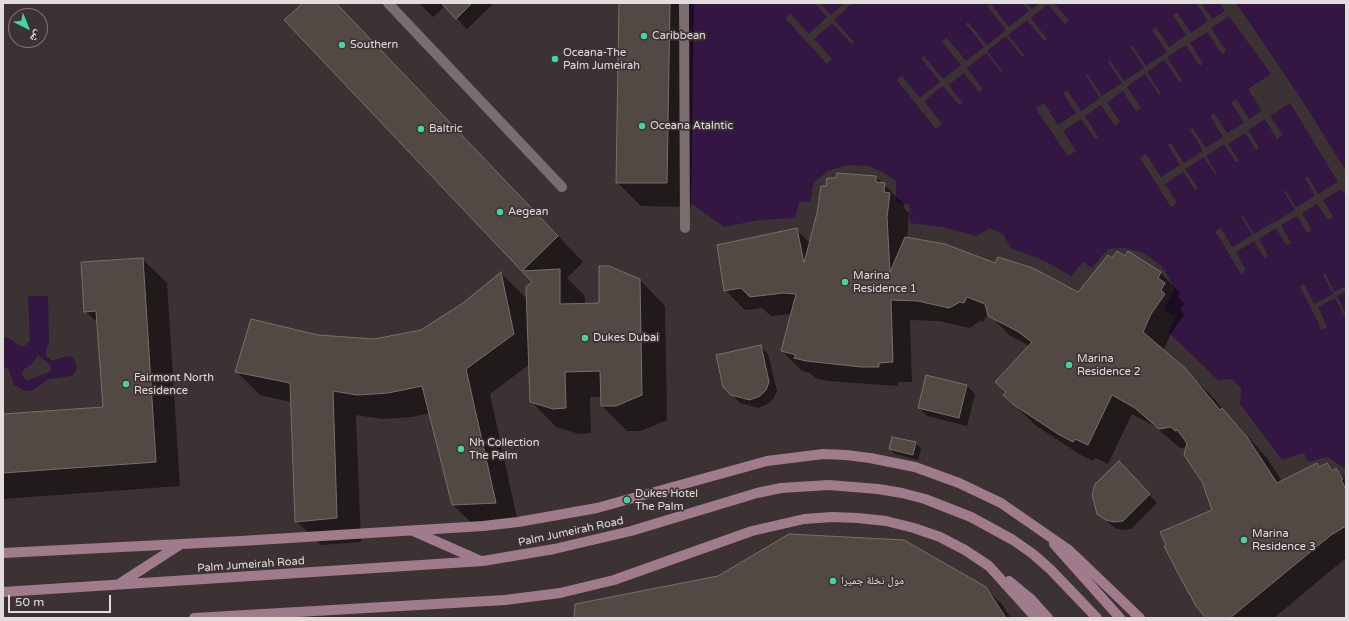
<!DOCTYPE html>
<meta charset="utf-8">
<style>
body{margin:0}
#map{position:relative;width:1349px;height:621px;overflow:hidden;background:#3d3233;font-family:"Varela Round","Noto Naskh Arabic",sans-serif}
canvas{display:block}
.frame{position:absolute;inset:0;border:4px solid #e3dcdc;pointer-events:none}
.north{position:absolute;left:8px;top:8px;width:40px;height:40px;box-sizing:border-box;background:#3d3233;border:1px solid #7f7677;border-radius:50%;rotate:137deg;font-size:11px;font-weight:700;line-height:16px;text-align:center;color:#e3dcdc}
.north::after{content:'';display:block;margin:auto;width:14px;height:18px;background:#44d4a0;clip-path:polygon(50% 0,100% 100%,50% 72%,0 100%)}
.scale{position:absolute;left:8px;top:595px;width:103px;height:18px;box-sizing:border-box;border:2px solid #e3dcdc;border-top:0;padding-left:5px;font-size:12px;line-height:14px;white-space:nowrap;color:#e3dcdc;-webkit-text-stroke:3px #3d3233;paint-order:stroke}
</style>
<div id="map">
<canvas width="1349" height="621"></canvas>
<div class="frame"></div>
<div class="north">ش</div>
<div class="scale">50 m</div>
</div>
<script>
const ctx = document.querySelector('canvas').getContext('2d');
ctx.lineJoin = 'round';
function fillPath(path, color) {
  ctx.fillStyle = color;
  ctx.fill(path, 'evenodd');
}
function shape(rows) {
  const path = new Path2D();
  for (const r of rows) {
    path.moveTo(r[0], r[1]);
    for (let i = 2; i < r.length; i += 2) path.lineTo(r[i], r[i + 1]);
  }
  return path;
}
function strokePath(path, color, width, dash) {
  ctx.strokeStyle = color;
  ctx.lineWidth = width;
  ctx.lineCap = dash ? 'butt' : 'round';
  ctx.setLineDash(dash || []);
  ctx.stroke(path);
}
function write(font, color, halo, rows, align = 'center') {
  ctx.font = font + ' "Varela Round","Noto Naskh Arabic",sans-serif';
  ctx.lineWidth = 3.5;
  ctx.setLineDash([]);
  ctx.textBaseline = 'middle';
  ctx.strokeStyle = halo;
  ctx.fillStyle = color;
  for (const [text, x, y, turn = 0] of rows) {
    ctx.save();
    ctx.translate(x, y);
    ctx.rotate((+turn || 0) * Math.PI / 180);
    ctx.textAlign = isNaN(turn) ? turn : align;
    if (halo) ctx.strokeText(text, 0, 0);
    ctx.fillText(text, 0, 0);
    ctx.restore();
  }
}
const water = shape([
 [683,3,1346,3,1346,469,1327,457,1308,462,1304,453,1282,460,1240,404,1241,389,1232,379,1218,380,1168,332,1176,317,1164,310,1174,290,1168,276,1160,265,1144,253,1124,248,1108,249,1092,268,1083,262,1071,276,1045,261,1011,248,1003,234,990,228,976,236,942,227,910,223,909,205,896,202,896,181,883,172,868,166,848,165,828,171,814,182,810,202,799,202,795,218,760,220,724,227,682,197],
 [28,296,48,296,49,341,46,351,46,356,51,360,54,360,67,356,73,357,77,367,75,373,71,376,49,379,31,391,25,391,14,385,9,370,3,366,3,338,8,338,22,347,30,342],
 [38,355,51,366,51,371,29,380,26,380,22,374,24,369,31,365]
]);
const pier = shape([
 [815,3,820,3,831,15,844,3,852,3,834,20,854,42,852,44,832,23,814,39,832,59,827,64,785,18,790,13,809,34,827,17],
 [1022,3,1026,3,1032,9,1039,3,1054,3,1069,21,1065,24,1048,4,1031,18,1047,39,1044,41,1027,20,1008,35,1024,55,1022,57,1006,36,987,51,1003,72,1002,73,986,53,967,68,983,89,979,92,964,73,948,85,963,103,959,105,943,86,924,101,942,124,936,129,897,80,902,76,920,98,940,82,921,58,924,56,943,79,961,65,942,42,947,38,966,61,984,47,966,24,968,22,987,45,1006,30,987,6,991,4,1009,27,1029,11],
 [1196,3,1201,3,1212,19,1225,11,1220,3,1236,3,1298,94,1346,171,1346,196,1341,189,1323,200,1333,217,1328,220,1317,204,1302,213,1312,230,1307,233,1297,216,1281,225,1291,243,1286,245,1276,228,1259,239,1268,256,1264,258,1254,241,1236,252,1246,270,1241,274,1215,231,1221,228,1232,247,1252,235,1241,216,1243,216,1254,234,1274,222,1263,203,1275,222,1295,210,1284,191,1285,190,1296,207,1315,196,1305,178,1308,177,1318,194,1338,182,1290,103,1270,116,1283,135,1277,139,1265,119,1248,130,1259,147,1256,150,1245,133,1228,144,1239,161,1236,162,1224,144,1206,156,1217,174,1216,175,1204,157,1185,169,1198,188,1195,190,1183,172,1165,184,1177,203,1171,207,1140,158,1146,154,1161,177,1180,165,1168,145,1171,143,1184,163,1203,151,1190,130,1193,128,1206,148,1223,137,1210,116,1214,113,1227,133,1244,123,1231,102,1236,99,1249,119,1262,111,1248,89,1271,74,1229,16,1211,28,1226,51,1222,54,1207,32,1190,43,1203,63,1200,66,1186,45,1167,57,1182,80,1179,82,1164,60,1147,72,1161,94,1159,95,1145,74,1127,87,1141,108,1136,111,1123,91,1107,102,1120,122,1115,126,1101,105,1085,116,1098,137,1095,139,1081,119,1063,131,1076,151,1068,156,1036,109,1044,103,1058,125,1076,113,1063,93,1067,90,1081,111,1100,98,1086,76,1088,75,1102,96,1122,83,1108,62,1110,60,1124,81,1144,68,1130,46,1132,45,1146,66,1167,52,1152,30,1156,27,1169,47,1186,35,1173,15,1177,12,1191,33,1208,21],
 [1325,273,1334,292,1346,286,1346,291,1337,296,1346,315,1344,315,1335,298,1318,307,1327,327,1322,330,1300,287,1304,284,1314,304,1333,294,1323,274]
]);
const shadow = shape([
 [304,3,336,3,583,262,567,278,585,296,585,305,600,304,640,280,665,306,667,420,641,431,627,431,602,406,602,397,590,397,591,433,579,434,556,427,531,401,530,364,490,394,519,527,478,529,453,505,430,413,412,417,382,419,356,415,361,542,321,545,296,521,291,402,260,395,236,371,318,336,374,340,421,331,464,304,501,273,527,299,534,282,286,20],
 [419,3,491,3,492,5,467,29,445,6,433,17],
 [620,3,694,3,691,207,641,206,617,182],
 [876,177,904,204,904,208,909,213,907,238,1078,293,1113,259,1125,257,1150,266,1161,273,1180,293,1178,297,1184,304,1180,310,1184,314,1171,334,1163,351,1206,390,1267,458,1282,481,1316,464,1320,468,1327,464,1333,471,1336,469,1346,479,1346,558,1274,618,1207,618,1213,511,1187,447,1180,448,1156,427,1132,414,1108,464,1095,458,1093,461,1079,454,1035,425,1004,395,1006,393,996,382,1029,346,1009,335,993,318,986,316,984,322,980,321,970,328,938,321,910,320,912,382,898,382,898,386,827,381,815,378,810,373,802,371,782,351,792,314,771,316,762,308,745,310,725,290,797,230,810,243],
 [142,259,167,283,180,486,3,499,3,415,104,408,98,323,85,311],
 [760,346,768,354,777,391,774,398,768,404,758,408,740,403,724,386],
 [927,376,967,386,975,394,967,426,927,416,919,408],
 [892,438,916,443,921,449,918,460,895,454,890,449],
 [1127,471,1157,503,1131,529,1122,530,1115,528,1098,513,1093,495],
 [985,588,1001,603,1011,618,575,618]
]);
const building = shape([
 [303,3,336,3,558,236,522,271,560,269,560,304,599,303,599,266,609,266,640,279,642,395,616,406,601,406,600,371,565,372,566,408,553,409,530,402,526,287,532,282,284,20,303,3],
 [441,3,472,3,456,19,441,3],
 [619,3,670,3,667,183,616,183,619,3],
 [837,173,876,176,876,182,885,183,884,192,890,193,887,217,890,272,905,237,945,244,995,263,998,257,1033,268,1078,292,1108,255,1112,258,1117,251,1125,256,1128,251,1161,272,1158,278,1165,283,1161,290,1165,294,1151,314,1143,332,1186,369,1220,410,1222,408,1247,437,1277,483,1317,463,1319,467,1327,463,1332,471,1336,468,1343,479,1341,480,1346,489,1346,526,1331,535,1230,618,1206,618,1196,606,1180,577,1164,546,1166,545,1160,532,1212,510,1202,482,1184,455,1187,443,1177,430,1175,431,1171,427,1159,429,1135,408,1112,395,1088,445,1075,439,1073,442,1058,434,1014,405,1003,395,1006,392,995,382,1032,342,1017,331,988,316,985,304,967,297,964,303,960,302,949,308,918,301,891,300,893,362,879,363,879,367,862,367,806,361,794,358,796,355,781,351,796,294,783,293,750,297,741,288,724,291,717,245,797,228,804,263,817,213,821,186,826,186,827,178,836,178,837,173],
 [143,258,156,462,3,473,3,414,103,407,96,311,84,312,81,262,143,258],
 [501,272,514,334,466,369,496,503,452,505,422,386,388,393,357,395,333,391,337,518,295,522,290,383,235,372,251,319,318,335,374,339,421,330,463,303,501,272],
 [761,345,769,382,766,390,760,396,750,400,731,395,723,387,716,355,761,345],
 [926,375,967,385,959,418,918,408,926,375],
 [892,437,916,442,913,455,889,449,892,437],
 [1119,461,1150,494,1123,521,1114,522,1106,520,1097,514,1092,495,1095,484,1119,461],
 [789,534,904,540,986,587,1006,618,574,618,575,604,718,576,789,534]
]);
const street = shape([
 [388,3,562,187],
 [684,3,685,228]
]);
const secondary = shape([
 [413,531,481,561],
 [1054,544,1120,618],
 [3,553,241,541,483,526,518,522,597,508,767,461,823,454,846,455,870,458,915,467,959,483,1001,503,1069,550,1140,618],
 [1009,581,1031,599,1048,618],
 [119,584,181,544],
 [3,592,483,561,554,549,631,531,757,493,781,488,829,485,878,489,902,493,925,499,971,517,1013,540,1033,554,1051,570,1097,618],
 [194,618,505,600,560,593,614,580,752,531,804,519,832,517,858,518,886,521,914,528,940,537,965,550,989,566,1036,618]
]);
const markers = [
 [644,36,4,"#44d4a0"],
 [342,45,4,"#44d4a0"],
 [555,59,4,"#44d4a0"],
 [642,126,4,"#44d4a0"],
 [421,129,4,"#44d4a0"],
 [500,212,4,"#44d4a0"],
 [845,282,4,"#44d4a0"],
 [585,338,4,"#44d4a0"],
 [1069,365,4,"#44d4a0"],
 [126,384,4,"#44d4a0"],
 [461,449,4,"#44d4a0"],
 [627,500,4,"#44d4a0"],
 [1244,540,4,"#44d4a0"],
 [833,581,4,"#44d4a0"]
];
const poiNames = [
 ["Caribbean",652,36],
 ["Southern",350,45],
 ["Oceana-The",563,53],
 ["Palm Jumeirah",563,66],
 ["Oceana Atalntic",650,126],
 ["Baltric",429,129],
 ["Aegean",508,212],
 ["Marina",853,276],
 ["Residence 1",853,289],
 ["Dukes Dubai",593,338],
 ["Marina",1077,359],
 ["Residence 2",1077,372],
 ["Fairmont North",134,378],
 ["Residence",134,391],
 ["Nh Collection",469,443],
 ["The Palm",469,456],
 ["Dukes Hotel",635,494],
 ["The Palm",635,507],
 ["Marina",1252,534],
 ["Residence 3",1252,547],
 ["مول نخلة جميرا",841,581]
];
const streetNames = [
 ["Palm Jumeirah Road",571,532,-12],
 ["Palm Jumeirah Road",251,565,-4]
];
fillPath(water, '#341642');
fillPath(pier, '#3d3233');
fillPath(shadow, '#0007');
fillPath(building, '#534944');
strokePath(building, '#7a6e6a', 1);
strokePath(street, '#7a6d6e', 10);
strokePath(secondary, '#9f7b8b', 10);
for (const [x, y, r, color] of markers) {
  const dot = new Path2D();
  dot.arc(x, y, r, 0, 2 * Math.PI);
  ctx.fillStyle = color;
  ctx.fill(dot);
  strokePath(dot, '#3d3233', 1.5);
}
write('11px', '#e3dcdc', '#3d3233', poiNames, 'left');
write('11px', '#e3dcdc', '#3d3233', streetNames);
</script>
